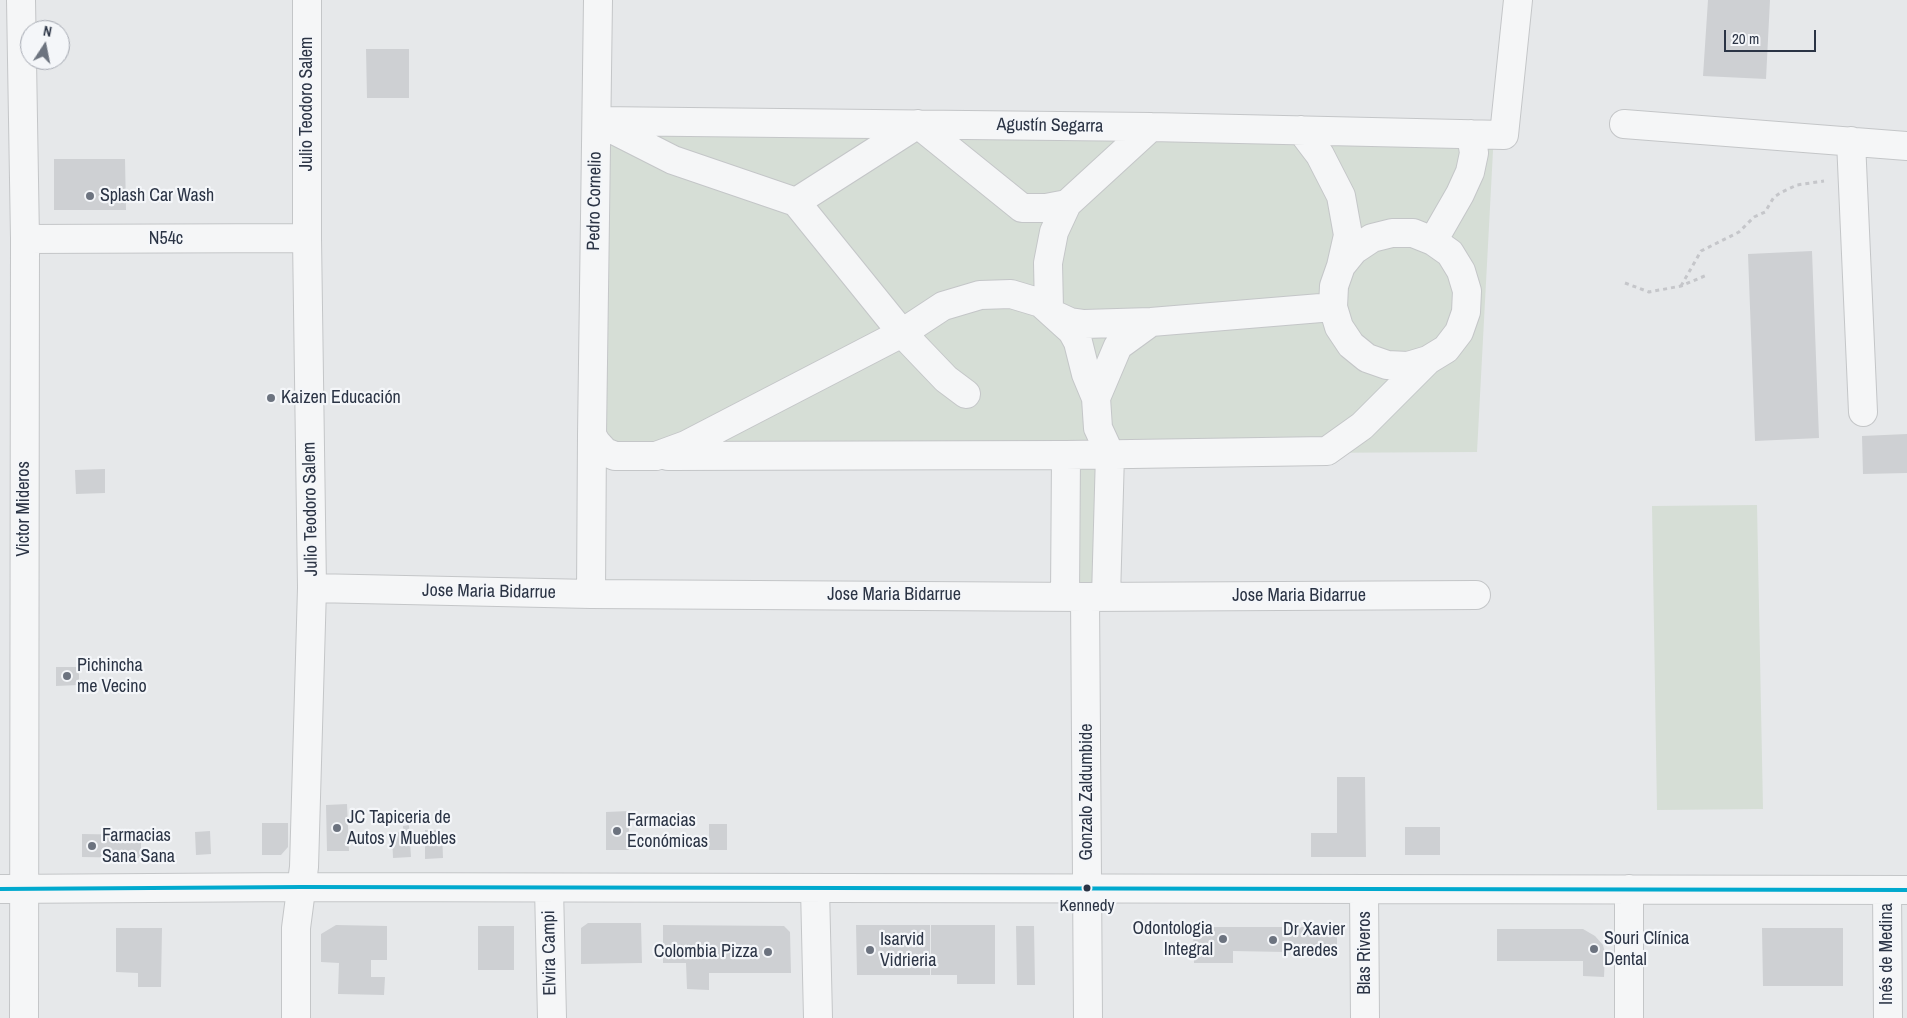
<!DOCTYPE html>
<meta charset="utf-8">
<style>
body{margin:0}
#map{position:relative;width:1907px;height:1018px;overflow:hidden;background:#e6e8ea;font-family:"Archivo Narrow",sans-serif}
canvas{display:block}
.north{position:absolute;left:20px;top:20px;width:50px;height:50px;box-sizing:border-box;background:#f4f6f9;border:1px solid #a4a8b1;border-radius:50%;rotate:11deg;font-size:14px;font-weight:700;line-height:20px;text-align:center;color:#2b3445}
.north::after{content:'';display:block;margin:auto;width:18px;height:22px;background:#6c737f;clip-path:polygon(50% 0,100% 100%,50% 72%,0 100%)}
.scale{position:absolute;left:1724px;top:30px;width:92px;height:22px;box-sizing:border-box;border:2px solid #2b3445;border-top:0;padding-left:6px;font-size:15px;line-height:18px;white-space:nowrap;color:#2b3445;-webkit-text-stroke:4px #f4f6f9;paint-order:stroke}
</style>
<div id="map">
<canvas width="1907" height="1018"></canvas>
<div class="north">N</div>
<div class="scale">20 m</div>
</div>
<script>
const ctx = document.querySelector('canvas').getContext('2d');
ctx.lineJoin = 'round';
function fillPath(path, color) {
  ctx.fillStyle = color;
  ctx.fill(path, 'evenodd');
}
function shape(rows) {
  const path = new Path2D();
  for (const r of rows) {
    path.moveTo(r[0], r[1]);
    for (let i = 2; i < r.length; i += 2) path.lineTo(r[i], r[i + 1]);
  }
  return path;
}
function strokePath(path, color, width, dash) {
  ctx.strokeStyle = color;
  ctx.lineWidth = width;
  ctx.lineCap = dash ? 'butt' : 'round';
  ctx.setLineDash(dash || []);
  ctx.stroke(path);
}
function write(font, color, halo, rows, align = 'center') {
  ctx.font = font + ' "Archivo Narrow",sans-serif';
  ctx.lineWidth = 4.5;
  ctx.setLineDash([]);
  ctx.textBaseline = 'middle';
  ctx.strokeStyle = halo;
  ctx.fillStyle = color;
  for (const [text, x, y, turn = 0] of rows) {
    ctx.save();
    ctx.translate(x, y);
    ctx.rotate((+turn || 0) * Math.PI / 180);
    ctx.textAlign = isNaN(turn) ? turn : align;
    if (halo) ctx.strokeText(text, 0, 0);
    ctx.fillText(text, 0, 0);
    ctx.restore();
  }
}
const green = shape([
 [597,121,1494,132,1477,452,1110,454,1106,597,1065,596,1066,455,627,455,593,433],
 [1757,505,1763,809,1657,810,1652,506]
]);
const building = shape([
 [1708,0,1770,0,1766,79,1703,76],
 [366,49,409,49,409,98,367,98],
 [54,159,125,159,126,210,54,210],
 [1812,251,1819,438,1755,441,1748,254],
 [1907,434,1907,473,1863,474,1862,436],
 [105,469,105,493,76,494,75,470],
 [56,667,79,667,79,685,56,686],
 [1337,777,1365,777,1366,857,1311,857,1311,833,1337,833],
 [347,804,349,851,327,851,326,805],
 [629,811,629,850,606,850,606,812],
 [262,823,288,823,288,847,281,855,262,855],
 [709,824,727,824,727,850,709,850],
 [409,825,411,857,393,858,392,833,403,832,403,826],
 [1405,827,1440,827,1440,855,1405,855],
 [425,830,442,830,443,858,425,859],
 [210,831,211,854,196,855,195,832],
 [82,834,141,835,141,858,82,857],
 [588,923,641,923,642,963,581,964,581,928],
 [336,925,387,926,387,960,371,960,371,977,385,977,384,995,338,994,339,963,321,962,321,934],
 [663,925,784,926,790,932,791,973,709,973,709,990,687,989,686,963,663,963],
 [856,925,930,925,930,975,857,975],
 [931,925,995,925,995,984,957,984,957,975,931,975],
 [478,926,514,926,514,970,478,970],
 [1016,926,1034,926,1035,985,1017,985],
 [1193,927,1325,927,1337,937,1337,953,1233,951,1233,963,1194,963],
 [116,928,162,928,161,987,138,987,138,973,116,972],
 [1762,928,1843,928,1843,986,1763,986],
 [1497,929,1583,929,1595,936,1603,945,1605,953,1604,977,1583,976,1583,961,1497,961]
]);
const path = shape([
 [1625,283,1649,292,1681,286,1707,275],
 [1681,286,1701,251,1739,232,1754,217,1765,212,1774,197,1782,192,1797,185,1824,181]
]);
const minor = shape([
 [21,0,25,239,24,1018],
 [598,0,592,435,596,442,605,452,615,456,656,456,686,445,902,333,943,306,980,295,1011,294,1041,303,1072,331,1078,342,1086,374,1096,398,1098,428,1110,454,1106,597],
 [597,121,1151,127,1504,135,1518,0],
 [602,124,673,160,796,202,902,333,946,379,966,394],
 [1624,124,1907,146],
 [1301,130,1320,155,1341,196,1348,235,1341,266,1334,286,1333,307,1339,327,1351,345,1367,358,1387,365,1408,366,1428,360,1446,349,1459,332,1466,312,1467,291,1461,271,1450,253,1433,241,1413,233,1392,233,1372,238,1354,250,1341,266],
 [1851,141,1863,412],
 [796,202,918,124,1022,208,1046,208,1067,204],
 [25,239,307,238],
 [1433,241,1460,194,1470,172,1474,153,1471,134],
 [1049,309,1048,263,1054,232,1067,204,1151,127],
 [1057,316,1070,322,1084,324,1151,322,1333,307],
 [1096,398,1118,346,1151,322],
 [668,456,1066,455,1327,451,1362,426,1428,360],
 [312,588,591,594,1085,597,1476,595],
 [591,594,592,435],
 [1065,596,1066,455],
 [1085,597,1088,1018],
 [549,888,552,1018],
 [815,888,818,1018],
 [0,889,302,887,1907,890],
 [1364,889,1365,1018],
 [1629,889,1629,1018],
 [1887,890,1888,1018],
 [296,1018,296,928,304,867,312,588,307,238,307,0]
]);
const bus1 = shape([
 [0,889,302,887,1907,890]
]);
const markers = [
 [90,196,5,"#6c737f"],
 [271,398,5,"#6c737f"],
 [67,676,5,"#6c737f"],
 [337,828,5,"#6c737f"],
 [617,831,5,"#6c737f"],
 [92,846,5,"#6c737f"],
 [1087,888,4.5,"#2b3445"],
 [1223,939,5,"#6c737f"],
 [1273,940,5,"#6c737f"],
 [1594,949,5,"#6c737f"],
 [870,950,5,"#6c737f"],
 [768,952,5,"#6c737f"]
];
const busNames = [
 ["Kennedy",1087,906]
];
const streetNames = [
 ["Julio Teodoro Salem",307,104,-90],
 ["Agustín Segarra",1050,126,1],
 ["Pedro Cornelio",595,201,-89],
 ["N54c",166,239],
 ["Victor Mideros",24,509,-90],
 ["Julio Teodoro Salem",311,509,-91],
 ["Jose Maria Bidarrue",489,592,1],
 ["Jose Maria Bidarrue",894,595],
 ["Jose Maria Bidarrue",1299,596],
 ["Gonzalo Zaldumbide",1087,792,-90],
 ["Elvira Campi",550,953,-91],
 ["Blas Riveros",1365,953,-90],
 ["Inés de Medina",1887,954,-90]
];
const poiNames = [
 ["Splash Car Wash",100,196],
 ["Kaizen Educación",281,398],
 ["Pichincha",77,666],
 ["me Vecino",77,687],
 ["JC Tapiceria de",347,818],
 ["Autos y Muebles",347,839],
 ["Farmacias",627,821],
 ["Económicas",627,842],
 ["Farmacias",102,836],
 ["Sana Sana",102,857],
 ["Odontologia",1213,929,"right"],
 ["Integral",1213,950,"right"],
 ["Dr Xavier",1283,930],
 ["Paredes",1283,951],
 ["Souri Clínica",1604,939],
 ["Dental",1604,960],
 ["Isarvid",880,940],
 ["Vidrieria",880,961],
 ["Colombia Pizza",758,952,"right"]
];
fillPath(green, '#d6ded6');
fillPath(building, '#ced0d3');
strokePath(minor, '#c4c6c8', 30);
strokePath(path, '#c5c6ca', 3, [4, 4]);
strokePath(minor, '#f5f6f7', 28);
strokePath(bus1, '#00a9ce', 4);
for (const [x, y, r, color] of markers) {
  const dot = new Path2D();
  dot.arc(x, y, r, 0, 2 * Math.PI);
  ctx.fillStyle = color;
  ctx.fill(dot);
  strokePath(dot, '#f4f6f9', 2);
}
write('17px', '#2b3445', '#f4f6f9', busNames);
write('18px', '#2b3445', '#f4f6f9', streetNames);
write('18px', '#2b3445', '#f4f6f9', poiNames, 'left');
</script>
